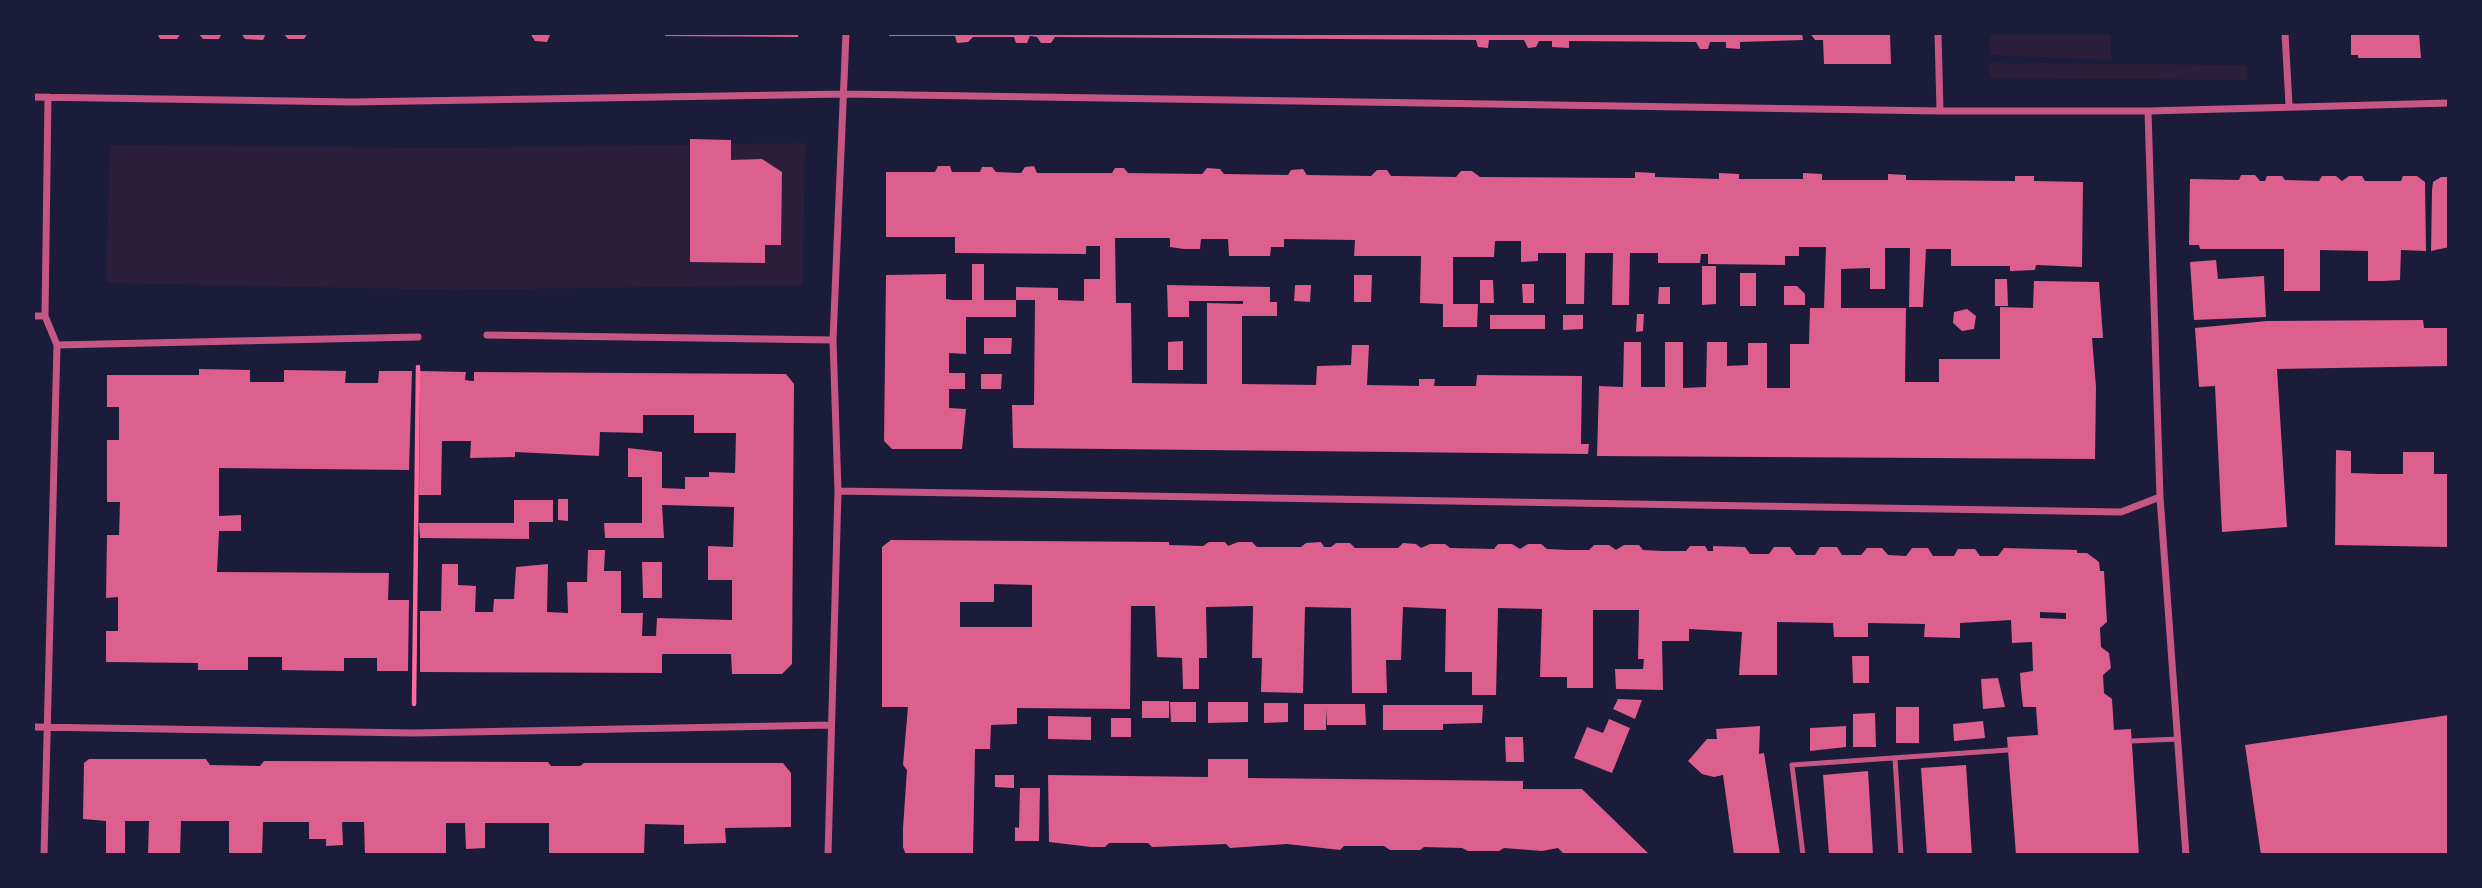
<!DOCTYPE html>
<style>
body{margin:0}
#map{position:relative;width:2482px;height:888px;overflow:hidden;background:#1b1b3a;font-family:"Noto Sans",sans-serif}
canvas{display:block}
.frame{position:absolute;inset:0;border:35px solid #1b1b3a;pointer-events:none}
</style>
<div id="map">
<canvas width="2482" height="888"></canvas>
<div class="frame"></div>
</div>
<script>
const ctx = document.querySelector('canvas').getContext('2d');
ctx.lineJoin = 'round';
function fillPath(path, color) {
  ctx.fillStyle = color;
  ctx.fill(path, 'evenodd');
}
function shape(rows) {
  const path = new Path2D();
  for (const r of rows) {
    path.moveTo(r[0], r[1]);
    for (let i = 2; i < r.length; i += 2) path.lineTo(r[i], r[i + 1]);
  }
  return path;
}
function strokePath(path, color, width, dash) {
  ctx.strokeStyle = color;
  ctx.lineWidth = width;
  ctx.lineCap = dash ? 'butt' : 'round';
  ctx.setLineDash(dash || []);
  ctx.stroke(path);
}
const green = shape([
 [1990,33,2111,33,2111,60,1990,55],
 [1988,63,2246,65,2248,80,1990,78],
 [805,143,803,285,456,290,106,283,110,145,452,148]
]);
const building = shape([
 [157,33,181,33,177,39,160,39],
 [198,33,222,33,219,39,203,39],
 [241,33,266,33,263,40,245,39],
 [283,33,308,33,304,39,288,39],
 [530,33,551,33,547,42,535,41],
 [665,33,798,33,798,37,665,36],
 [889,33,1802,33,1803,40,1740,42,1740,49,1726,48,1726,42,1710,42,1708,49,1700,49,1696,42,1569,41,1569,48,1552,47,1552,41,1539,41,1536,47,1528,48,1524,40,1489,40,1488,48,1478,47,1476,40,1055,37,1051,43,1041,43,1037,37,1030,36,1027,43,1016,43,1014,37,973,37,968,42,957,43,955,36,889,36],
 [1810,33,1890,33,1891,64,1824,64,1823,40,1815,40],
 [2351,33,2419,33,2421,58,2358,58,2358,55,2351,55],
 [690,139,731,140,731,160,762,159,782,172,781,245,765,245,765,263,690,262],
 [938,166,950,166,952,172,980,172,982,167,992,167,996,172,1021,173,1025,167,1034,166,1037,173,1112,173,1115,168,1124,168,1128,173,1202,174,1207,168,1220,169,1224,174,1288,175,1291,170,1303,169,1307,175,1371,176,1377,170,1387,170,1391,176,1397,176,1456,177,1461,171,1472,171,1480,177,1635,178,1635,172,1655,173,1655,177,1719,179,1719,173,1739,174,1739,179,1803,179,1803,173,1822,174,1822,180,1888,180,1888,174,1906,175,1906,180,2015,181,2015,176,2034,176,2034,181,2083,182,2082,267,2036,265,2035,270,2010,271,2010,266,1951,266,1951,249,1926,249,1923,307,1909,307,1910,248,1885,248,1885,289,1870,289,1870,268,1841,269,1841,308,1906,308,1905,382,1939,382,1939,359,2000,359,2000,307,2033,308,2034,281,2099,282,2103,338,2092,338,2096,387,2095,459,1597,456,1599,386,1623,387,1624,342,1641,342,1641,387,1665,387,1665,342,1683,342,1683,388,1706,387,1707,342,1727,342,1727,366,1748,365,1748,343,1767,343,1767,388,1790,388,1790,344,1809,344,1810,308,1824,308,1826,247,1799,247,1799,256,1785,256,1785,265,1708,264,1708,254,1701,254,1700,263,1658,263,1658,253,1630,253,1629,305,1612,305,1613,253,1585,253,1584,304,1566,304,1566,253,1538,253,1538,261,1521,262,1521,241,1495,241,1494,257,1453,257,1453,304,1478,304,1477,327,1443,327,1443,304,1420,303,1421,256,1354,256,1355,240,1284,239,1284,247,1271,247,1270,256,1229,256,1228,239,1201,239,1200,249,1184,249,1170,247,1170,238,1115,238,1116,303,1131,303,1132,383,1207,384,1207,303,1243,304,1243,301,1189,301,1189,317,1168,317,1167,285,1270,287,1270,302,1277,302,1277,316,1242,316,1242,384,1316,385,1317,366,1351,365,1352,345,1369,345,1367,385,1419,386,1419,379,1435,379,1434,386,1476,386,1477,375,1582,376,1581,444,1589,444,1588,454,1013,448,1012,405,1034,405,1035,300,1016,300,1016,317,966,317,966,354,949,353,949,373,965,373,965,389,949,389,949,408,966,409,962,449,892,449,884,441,886,275,946,274,946,299,953,300,972,300,972,264,984,264,984,300,1016,300,1016,287,1058,288,1058,300,1084,301,1084,279,1100,279,1100,246,1086,246,1086,254,955,253,955,237,886,237,886,172,935,172],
 [2241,175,2255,175,2260,181,2265,181,2267,176,2282,176,2285,180,2319,181,2322,176,2336,176,2342,181,2349,176,2362,176,2365,181,2401,181,2403,176,2417,176,2425,182,2426,251,2401,250,2400,280,2383,281,2368,281,2368,251,2320,250,2320,291,2284,291,2284,249,2200,249,2199,245,2189,245,2190,179,2239,180],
 [2441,177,2449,177,2449,247,2431,251,2432,190,2433,182],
 [2216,260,2218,279,2264,276,2266,317,2194,320,2190,262],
 [1702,266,1716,266,1716,304,1702,305],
 [1740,273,1756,273,1756,306,1740,306],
 [1354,275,1372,275,1371,302,1354,302],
 [1995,279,2007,279,2008,306,1995,306],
 [1480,280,1493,280,1494,303,1480,303],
 [1522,284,1534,284,1534,303,1523,303],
 [1295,285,1311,285,1310,302,1294,301],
 [1784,286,1797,286,1805,294,1805,305,1784,305],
 [1659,287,1670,287,1670,304,1658,304],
 [1967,309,1976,316,1974,329,1962,331,1953,323,1954,312],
 [1637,314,1644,314,1643,331,1636,332],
 [1490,315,1545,315,1545,329,1490,329],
 [1563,315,1583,315,1583,329,1563,330],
 [2423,320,2424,328,2449,328,2449,366,2277,369,2287,527,2222,532,2215,386,2199,387,2195,328,2267,321],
 [984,338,1012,338,1011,354,984,354],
 [1183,341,1183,370,1168,370,1168,342],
 [199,369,250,370,250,382,284,382,284,370,346,371,345,383,378,383,379,371,412,371,409,470,219,468,219,516,241,515,241,531,219,531,217,572,389,573,388,600,409,600,408,671,377,671,377,658,344,658,344,671,282,670,282,657,248,657,248,670,198,670,198,663,106,662,106,631,118,631,118,597,106,598,107,535,119,535,120,502,107,502,107,440,119,440,119,407,107,407,107,375,199,375],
 [420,371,466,372,465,380,472,381,474,381,474,372,786,374,794,384,792,664,782,674,732,674,731,654,662,654,662,673,420,672,420,611,441,611,442,564,458,564,458,585,476,586,475,612,493,612,494,599,514,599,516,567,548,564,547,612,568,613,567,582,587,582,588,550,605,550,604,571,621,571,621,613,643,613,642,636,656,636,657,618,732,620,732,580,708,580,708,546,733,547,734,507,662,505,664,538,605,538,604,523,642,523,642,477,628,477,628,448,662,452,662,488,685,489,685,477,709,477,709,472,735,473,736,433,694,433,694,415,643,415,643,433,600,432,599,456,515,452,515,457,470,458,471,441,442,441,441,495,419,495],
 [981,374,1002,374,1001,389,981,389],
 [2336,450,2351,451,2351,473,2378,474,2403,474,2403,452,2434,452,2434,474,2449,474,2449,547,2335,545],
 [558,499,568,499,568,521,558,520],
 [514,500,553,500,553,522,529,522,529,539,420,538,419,523,514,523],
 [891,540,1169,542,1169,545,1203,546,1209,542,1225,542,1228,546,1238,542,1252,542,1257,547,1301,547,1306,543,1321,542,1324,547,1331,547,1336,543,1350,543,1355,548,1398,548,1403,543,1416,544,1421,548,1430,544,1445,544,1450,548,1494,549,1498,544,1512,544,1520,549,1528,544,1541,544,1547,549,1568,550,1589,550,1594,545,1609,545,1616,550,1624,545,1639,545,1643,550,1663,551,1686,551,1690,546,1705,546,1708,551,1713,551,1713,546,1745,547,1750,554,1769,554,1774,547,1790,547,1796,555,1815,555,1820,547,1837,547,1842,555,1861,555,1867,548,1882,548,1888,555,1906,556,1912,548,1928,548,1933,556,1954,556,1958,549,1975,549,1980,556,1998,556,2004,548,2077,550,2077,553,2087,553,2099,562,2100,571,2104,571,2107,622,2100,628,2101,647,2109,653,2111,668,2103,675,2104,693,2112,699,2114,730,2131,729,2139,855,2016,855,2007,737,2038,735,2036,707,2023,707,2021,689,2020,673,2033,671,2032,642,2012,643,2011,620,1960,623,1960,638,1924,637,1925,624,1868,623,1868,637,1834,637,1833,623,1777,622,1777,675,1739,675,1742,632,1689,629,1689,641,1662,641,1663,690,1616,689,1615,669,1643,669,1644,659,1638,659,1639,610,1593,610,1593,688,1567,688,1567,677,1540,677,1542,609,1498,608,1496,695,1472,695,1472,672,1445,672,1446,609,1403,607,1401,660,1386,660,1387,693,1352,693,1351,608,1305,607,1303,693,1261,692,1262,658,1252,658,1253,606,1206,607,1207,658,1199,658,1199,689,1183,689,1182,658,1157,657,1155,606,1131,606,1130,709,1017,708,1017,724,991,725,990,749,975,749,973,855,906,855,903,847,903,828,907,770,903,765,908,707,882,707,882,547],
 [994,584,1032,585,1032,627,960,627,960,602,994,602],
 [2040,612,2066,613,2066,619,2040,618],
 [642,562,662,562,662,598,643,598],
 [1852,656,1869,656,1869,683,1853,683],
 [1998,678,2005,707,1983,709,1981,679],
 [1618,699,1642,700,1635,719,1613,709],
 [1142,701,1169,701,1169,718,1142,718],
 [1170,702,1196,702,1196,722,1171,722],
 [1208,702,1248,702,1248,722,1208,723],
 [1264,703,1288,703,1288,722,1264,723],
 [1304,704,1365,704,1366,725,1327,725,1326,708,1326,730,1304,730],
 [1383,705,1483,705,1482,723,1443,724,1443,730,1383,730],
 [1896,707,1919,707,1919,743,1896,743],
 [1875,713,1876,747,1853,747,1853,714],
 [2449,715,2449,855,2261,855,2245,745],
 [1048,716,1091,717,1091,740,1048,739],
 [1111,718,1131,718,1131,737,1111,737],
 [1609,719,1630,728,1612,773,1574,758,1587,727,1603,733],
 [1983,721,1985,738,1954,741,1953,724],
 [1760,726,1759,754,1764,753,1780,855,1734,855,1723,775,1714,777,1702,774,1688,761,1707,739,1717,739,1716,729],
 [1846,726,1846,747,1810,751,1810,728],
 [1505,737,1523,737,1524,762,1506,762],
 [89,759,206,759,210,765,260,766,264,761,548,762,551,766,580,766,584,763,783,763,791,773,791,827,725,828,726,843,684,844,684,825,645,824,644,855,549,855,549,823,485,823,485,848,466,849,465,823,446,823,446,855,365,855,364,822,342,822,343,845,326,846,326,839,309,839,309,822,263,822,262,855,229,855,229,821,181,821,180,855,148,855,149,821,125,821,125,855,106,855,106,821,83,819,84,763],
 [1208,759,1248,759,1248,778,1523,781,1523,789,1582,789,1650,855,1565,855,1558,848,1542,851,1504,848,1499,851,1468,851,1462,848,1424,847,1420,850,1390,850,1384,846,1344,846,1340,850,1287,844,1230,848,1226,844,1152,847,1148,843,1109,843,1105,847,1091,847,1049,842,1048,775,1208,777],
 [1966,765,1972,855,1927,855,1921,768],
 [1868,771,1873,855,1829,855,1823,775],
 [995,775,1014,775,1014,788,995,787],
 [1020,788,1040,788,1039,841,1015,841,1015,827,1019,828]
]);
const path = shape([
 [414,704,418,367]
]);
const service = shape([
 [2132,741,2178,739],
 [1895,758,1901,855],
 [1803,855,1792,765,2008,750]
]);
const minor = shape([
 [1938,33,1940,111],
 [2285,33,2289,105],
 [33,97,352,102,845,94,1940,111,2148,111,2449,103],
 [2148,111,2160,497,2186,855],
 [33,316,45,316],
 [487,335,833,340],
 [57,345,418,337],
 [838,491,2121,512,2160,497],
 [33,727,414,733,831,725],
 [44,855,57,345,45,316,48,97],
 [828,855,838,491,833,340,846,33]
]);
fillPath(green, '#2a1e3b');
fillPath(building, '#dd5f8e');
strokePath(path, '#ff6b9d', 4.5);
strokePath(service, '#c65784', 5);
strokePath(minor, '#c65784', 7);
</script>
